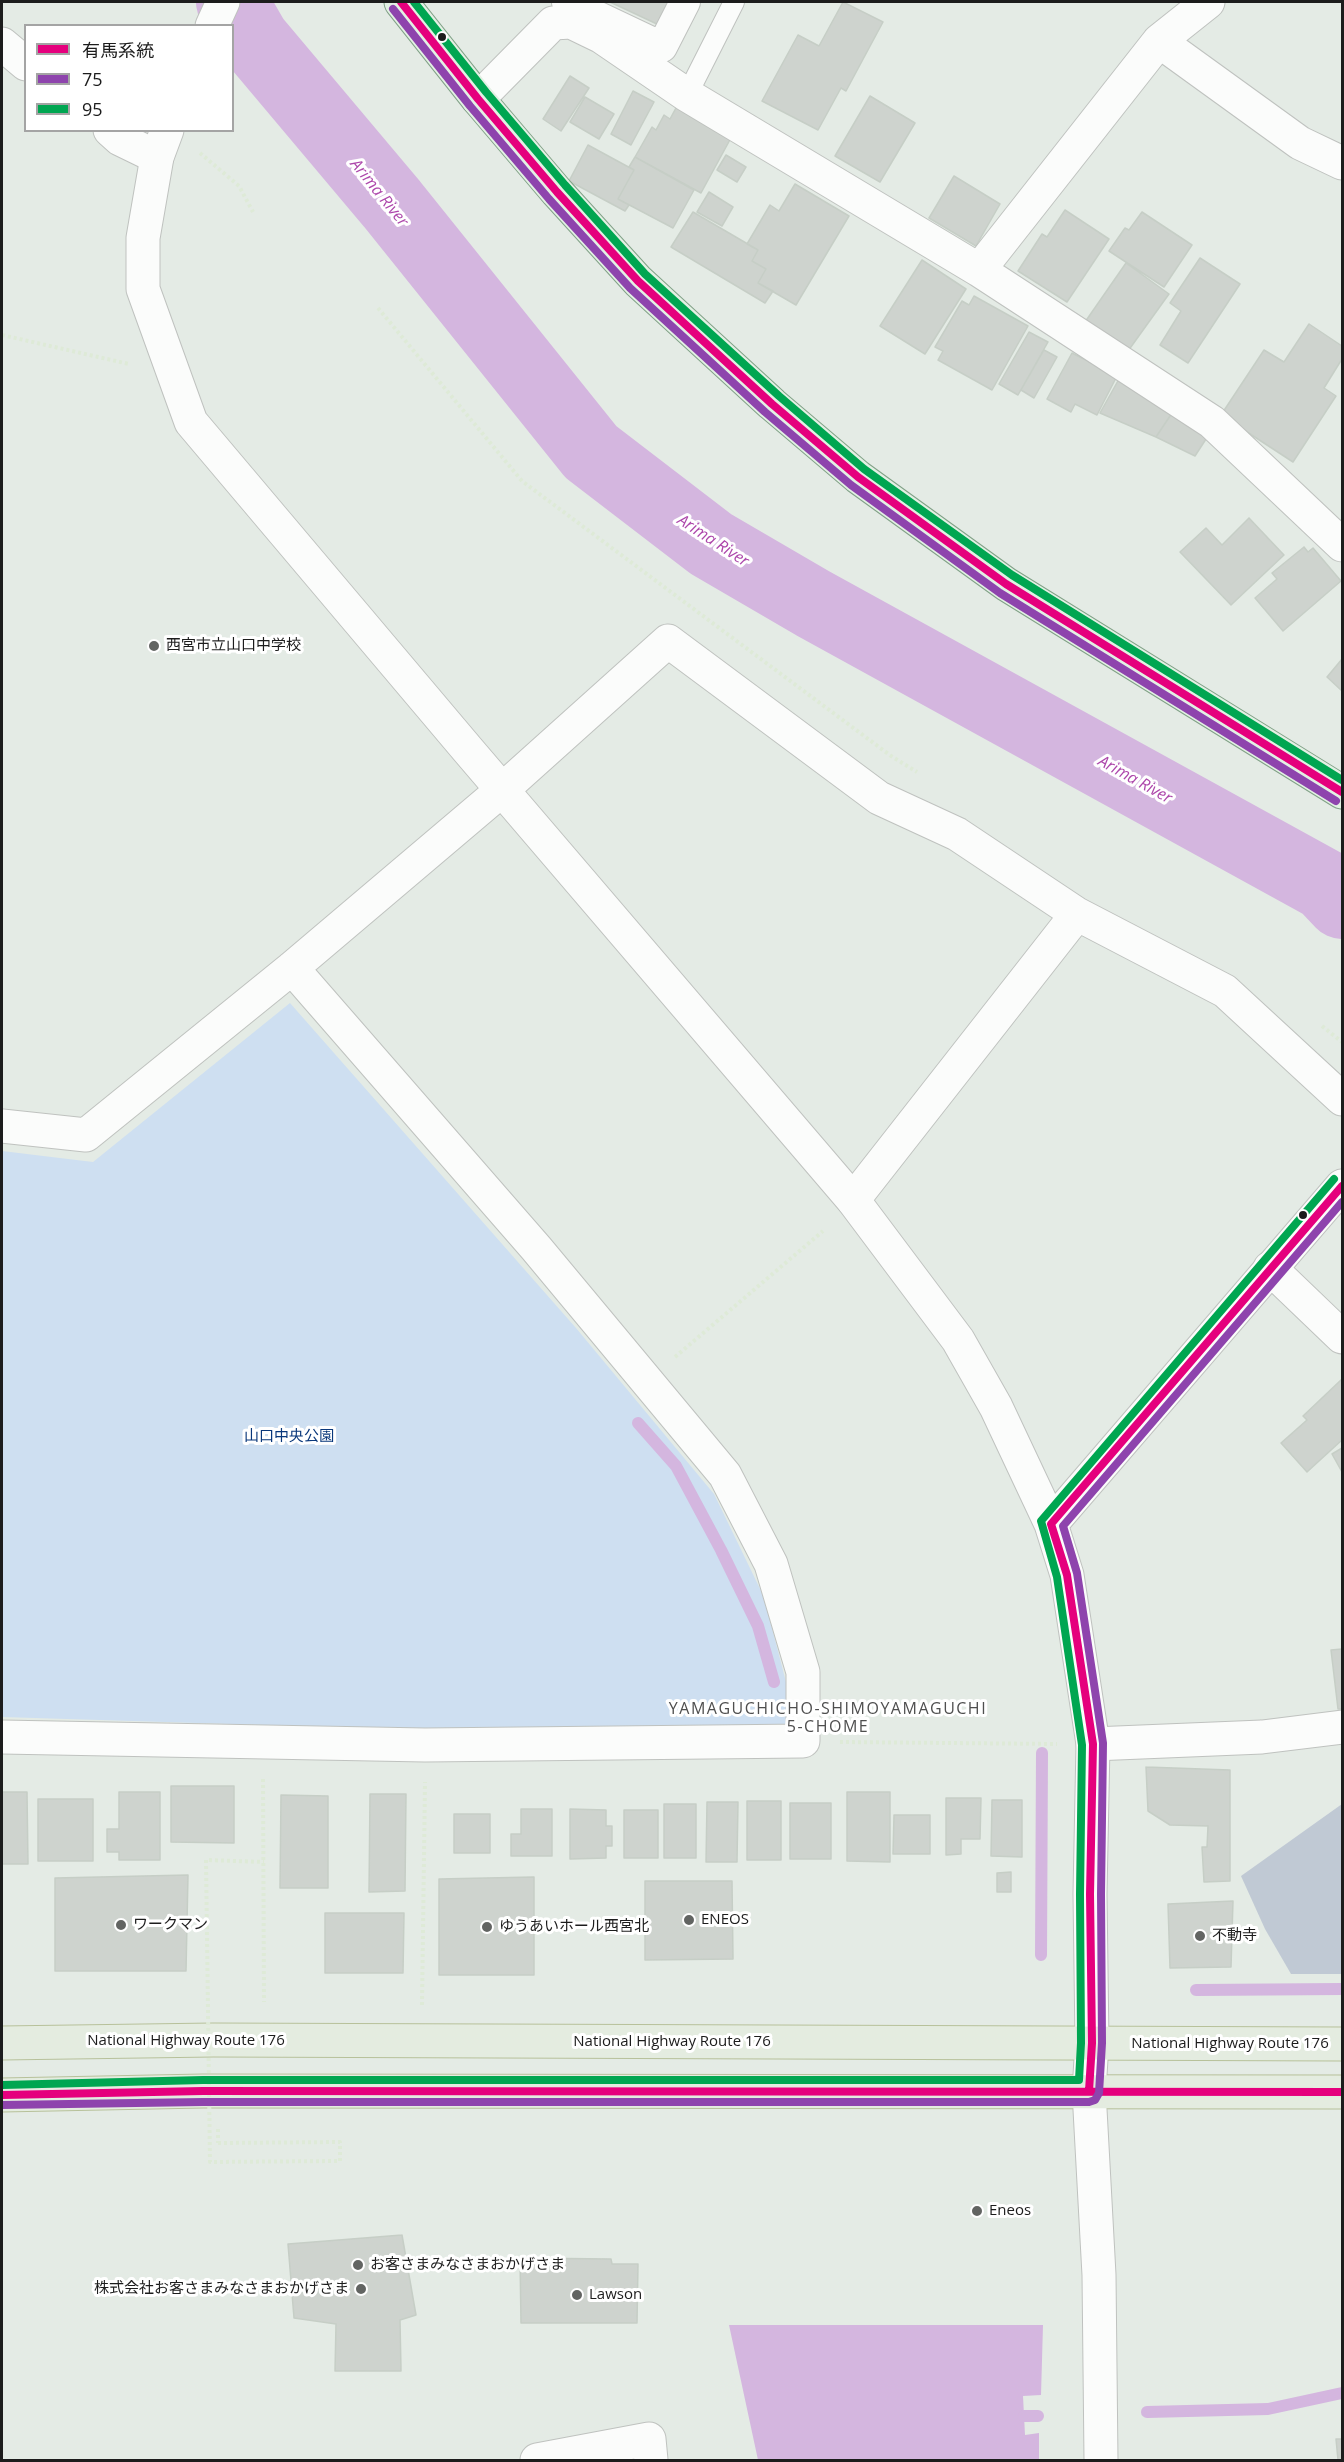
<!DOCTYPE html>
<meta charset="utf-8">
<style>
body{margin:0}
#map{position:relative;width:1344px;height:2462px;overflow:hidden;background:#e4ebe5;font-family:"Open Sans","Noto Sans JP",sans-serif}
canvas{display:block}
.frame{position:absolute;inset:0;border:3px solid #1c1c1c;pointer-events:none}
.legend{position:absolute;left:24px;top:24px;width:210px;height:108px;box-sizing:border-box;background:#fff;border:2px solid #a4a4a4;margin:0;padding:8px 10px;list-style:none;font-size:18px;color:#1c1c1c}
.legend li{display:flex;align-items:center;gap:12px;height:30px}
.legend b{width:30px;border:2px solid #a4a4a4}
</style>
<div id="map">
<canvas width="1344" height="2462"></canvas>
<div class="frame"></div>
<ul class="legend">
<li><b style="height:8px;background:#e5007d"></b>有馬系統</li>
<li><b style="height:8px;background:#8e44ad"></b>75</li>
<li><b style="height:8px;background:#00a651"></b>95</li>
</ul>
</div>
<script>
const ctx = document.querySelector('canvas').getContext('2d');
ctx.lineJoin = 'round';
function fillPath(path, color) {
  ctx.fillStyle = color;
  ctx.fill(path, 'evenodd');
}
function shape(rows) {
  const path = new Path2D();
  for (const r of rows) {
    path.moveTo(r[0], r[1]);
    for (let i = 2; i < r.length; i += 2) path.lineTo(r[i], r[i + 1]);
  }
  return path;
}
function strokePath(path, color, width, dash) {
  ctx.strokeStyle = color;
  ctx.lineWidth = width;
  ctx.lineCap = dash ? 'butt' : 'round';
  ctx.setLineDash(dash || []);
  ctx.stroke(path);
}
function write(font, color, halo, rows, align = 'center') {
  ctx.font = font + ' "Open Sans","Noto Sans JP",sans-serif';
  ctx.lineWidth = 6;
  ctx.setLineDash([]);
  ctx.textBaseline = 'middle';
  ctx.strokeStyle = halo;
  ctx.fillStyle = color;
  for (const [text, x, y, turn = 0] of rows) {
    ctx.save();
    ctx.translate(x, y);
    ctx.rotate((+turn || 0) * Math.PI / 180);
    ctx.textAlign = isNaN(turn) ? turn : align;
    if (halo) ctx.strokeText(text, 0, 0);
    ctx.fillText(text, 0, 0);
    ctx.restore();
  }
}
const cemetery = shape([
 [1342,1804,1342,1974,1291,1974,1265,1929,1241,1876]
]);
const park = shape([
 [290,1003,576,1328,714,1494,764,1597,787,1686,789,1731,491,1732,2,1717,2,1151,93,1162]
]);
const water = shape([
 [729,2325,1043,2325,1041,2395,1023,2396,1025,2435,1039,2433,1039,2460,758,2460]
]);
const stream = shape([
 [638,1423,676,1466,721,1550,758,1626,774,1682],
 [1041,1955,1042,1753],
 [1196,1990,1342,1989],
 [1147,2412,1268,2409,1342,2393],
 [1024,2416,1038,2416]
]);
const river = shape([
 [232,2,254,40,392,204,591,452,711,544,814,604,1325,885,1342,903]
]);
const building = shape([
 [610,2,671,2,659,25,610,2],
 [843,2,883,22,846,91,841,88,818,130,762,101,798,35,819,46,843,2],
 [570,76,589,88,561,131,543,119,570,76],
 [633,91,654,102,631,145,611,134,633,91],
 [870,96,915,123,880,182,835,156,870,96],
 [585,97,614,114,599,139,570,122,585,97],
 [677,106,732,136,701,193,635,157,652,127,656,130,664,115,670,119,677,106],
 [588,145,634,170,618,199,629,205,625,211,569,181,588,145],
 [726,155,746,167,737,182,717,170,726,155],
 [635,157,694,190,673,228,618,199,634,170,629,167,635,157],
 [954,176,1000,204,976,246,929,218,954,176],
 [795,184,849,216,796,305,758,283,766,269,752,261,758,250,747,244,770,205,779,211,795,184],
 [709,192,733,207,722,226,697,212,709,192],
 [1065,210,1109,239,1067,302,1018,271,1042,234,1047,237,1065,210],
 [693,212,758,250,752,261,766,269,758,283,773,291,765,303,671,247,693,212],
 [1142,212,1192,245,1164,287,1109,251,1125,228,1129,230,1142,212],
 [1200,258,1240,284,1188,363,1160,345,1181,311,1170,303,1200,258],
 [922,260,966,289,925,354,880,326,922,260],
 [1126,263,1169,294,1128,351,1085,322,1126,263],
 [974,296,1028,326,992,390,938,360,943,351,935,347,962,301,969,305,974,296],
 [1309,324,1342,346,1342,359,1324,388,1336,396,1293,462,1221,415,1264,350,1284,362,1309,324],
 [1029,332,1048,342,1018,395,999,384,1029,332],
 [1044,350,1057,357,1034,398,1021,390,1044,350],
 [1072,353,1117,376,1097,415,1075,404,1071,412,1047,399,1072,353],
 [1119,379,1172,413,1156,437,1100,413,1119,379],
 [1172,413,1208,436,1195,456,1156,437,1172,413],
 [1249,518,1284,555,1231,605,1180,552,1206,528,1222,545,1249,518],
 [1304,547,1308,552,1313,548,1341,581,1283,631,1255,598,1277,579,1272,573,1304,547],
 [1342,659,1342,691,1327,677,1342,659],
 [1342,1379,1342,1440,1307,1472,1281,1443,1307,1420,1303,1416,1342,1379],
 [1342,1448,1342,1472,1332,1454,1342,1448],
 [1342,1649,1342,1709,1338,1709,1331,1650,1342,1649],
 [1146,1767,1230,1770,1230,1881,1204,1882,1202,1847,1207,1847,1208,1826,1170,1825,1148,1811,1146,1767],
 [171,1786,234,1786,234,1843,171,1842,171,1786],
 [2,1792,27,1792,28,1864,2,1864,2,1792],
 [119,1792,160,1792,160,1860,119,1860,119,1852,107,1852,107,1829,119,1829,119,1792],
 [847,1792,890,1792,890,1862,847,1861,847,1792],
 [370,1794,406,1794,405,1891,369,1892,370,1794],
 [281,1795,328,1796,328,1888,280,1888,281,1795],
 [946,1798,981,1798,980,1839,961,1839,961,1854,946,1855,946,1798],
 [38,1799,93,1799,93,1861,38,1861,38,1799],
 [992,1800,1022,1800,1022,1857,991,1856,992,1800],
 [747,1801,781,1801,781,1860,747,1860,747,1801],
 [707,1802,738,1802,737,1862,706,1862,707,1802],
 [790,1803,831,1803,831,1859,790,1859,790,1803],
 [664,1804,696,1804,696,1858,664,1858,664,1804],
 [521,1809,552,1809,552,1856,511,1856,511,1834,521,1834,521,1809],
 [570,1809,606,1810,606,1826,612,1826,612,1846,606,1846,606,1858,570,1859,570,1809],
 [624,1810,658,1810,658,1858,624,1858,624,1810],
 [454,1814,490,1814,490,1853,454,1853,454,1814],
 [894,1815,930,1815,930,1854,893,1854,894,1815],
 [1011,1872,1011,1892,997,1892,997,1873,1011,1872],
 [188,1875,186,1971,55,1971,55,1878,188,1875],
 [534,1877,534,1975,439,1975,439,1879,534,1877],
 [645,1881,732,1881,733,1959,645,1960,645,1881],
 [1233,1901,1231,1967,1170,1968,1168,1904,1233,1901],
 [325,1913,404,1913,403,1973,325,1973,325,1913],
 [402,2235,416,2315,400,2320,401,2371,335,2371,336,2324,294,2318,288,2244,402,2235],
 [520,2258,611,2259,612,2264,638,2264,637,2323,521,2323,520,2258],
 [1336,2439,1342,2439,1342,2460,1338,2460,1336,2439]
]);
const path = shape([
 [200,153,239,186,253,212],
 [378,308,522,481,891,756,917,772],
 [2,335,129,364],
 [1322,1026,1342,1042],
 [675,1357,823,1231],
 [840,1742,1057,1744],
 [263,1779,264,2002],
 [422,2005,425,1782],
 [218,2129,218,2143]
]);
const service = shape([
 [687,95,734,2]
]);
const pedestrian = shape([
 [567,2,662,47,685,2]
]);
const minor = shape([
 [1159,41,1208,2],
 [2,44,26,64],
 [478,99,553,23,571,22,602,37,687,95,979,270,1212,422,1342,545],
 [110,130,120,139,157,157],
 [979,270,1159,41,1300,143,1342,163],
 [2,1126,86,1135,292,968,502,790,668,641,879,798,957,834,1077,914,1225,991,1342,1099],
 [853,1200,1077,914],
 [1270,1268,1342,1337],
 [2,1737,425,1745,803,1741,803,1672,771,1564,725,1475,536,1248,292,968],
 [1093,1744,1262,1737,1342,1727],
 [537,2460,649,2439,651,2460]
]);
const tertiary = shape([
 [212,26,223,2],
 [167,130,157,157,143,238,143,289,191,422,468,750,853,1200,958,1340,996,1407,1051,1524,1067,1575,1093,1744,1090,1894,1092,2043,1089,2091,1099,2275,1101,2460],
 [1051,1524,1342,1186]
]);
const primary = shape([
 [401,2,478,99,557,192,638,281,772,404,858,477,1006,584,1342,792]
]);
const trunk = shape([
 [2,2043,213,2040,1342,2044],
 [2,2095,203,2091,1342,2092]
]);
const pathBridge = shape([
 [218,2143,340,2142,340,2161,210,2162,206,1860,264,1862]
]);
const bus1 = shape([
 [401,2,478,99,557,192,638,281,772,404,858,477,1006,584,1342,792],
 [1089,2091,1092,2043,1090,1894,1093,1744,1067,1575,1051,1524,1342,1186],
 [2,2095,203,2091,1342,2092]
]);
const bus2 = shape([
 [393,9,470,106,549,199,630,288,765,412,851,485,1000,593,1336,801],
 [2,2105,203,2102,1089,2102,1095,2100,1099,2093,1102,2043,1101,1894,1103,1743,1077,1573,1063,1526,1342,1202]
]);
const bus3 = shape([
 [414,2,486,92,565,185,645,274,779,396,864,469,1012,575,1342,780],
 [2,2085,203,2080,1079,2080,1081,2043,1080,1894,1082,1745,1057,1577,1041,1521,1334,1179]
]);
const markers = [
 [442,37,5,"#1c1c1c"],
 [154,646,6,"#626462"],
 [1303,1215,5,"#1c1c1c"],
 [689,1920,6,"#626462"],
 [121,1925,6,"#626462"],
 [487,1927,6,"#626462"],
 [1200,1936,6,"#626462"],
 [977,2211,6,"#626462"],
 [358,2265,6,"#626462"],
 [361,2289,6,"#626462"],
 [577,2295,6,"#626462"]
];
const poiNames = [
 ["西宮市立山口中学校",166,646],
 ["ENEOS",701,1920],
 ["ワークマン",133,1925],
 ["ゆうあいホール西宮北",499,1927],
 ["不動寺",1212,1936],
 ["Eneos",989,2211],
 ["お客さまみなさまおかげさま",370,2265],
 ["株式会社お客さまみなさまおかげさま",349,2289,"right"],
 ["Lawson",589,2295]
];
const parkNames = [
 ["山口中央公園",289,1437]
];
const streetNames = [
 ["National Highway Route 176",186,2041],
 ["National Highway Route 176",672,2042],
 ["National Highway Route 176",1230,2044]
];
const waterNames = [
 ["Arima River",379,193,51],
 ["Arima River",713,541,33],
 ["Arima River",1135,780,29]
];
const neighbourhoodNames = [
 ["YAMAGUCHICHO-SHIMOYAMAGUCHI",828,1709],
 ["5-CHOME",828,1727]
];
fillPath(cemetery, '#c0c9d4');
fillPath(park, '#cedff1');
fillPath(water, '#d4b6df');
strokePath(stream, '#d4b6df', 12);
strokePath(river, '#d4b6df', 72);
fillPath(building, '#ced3ce');
strokePath(building, '#c6cec6', 1.5);
strokePath(service, '#bfc2bf', 22);
strokePath(pedestrian, '#bfc2bf', 32);
strokePath(minor, '#bfc2bf', 35);
strokePath(tertiary, '#bfc2bf', 35);
strokePath(primary, '#81a187', 35);
strokePath(trunk, '#b7c19a', 35);
strokePath(path, '#deead7', 4, [3, 3]);
strokePath(service, '#fbfcfb', 20);
strokePath(pedestrian, '#fbfcfb', 30);
strokePath(minor, '#fbfcfb', 33);
strokePath(tertiary, '#fbfcfb', 33);
strokePath(primary, '#e3f0e4', 33);
strokePath(trunk, '#e4ece0', 33);
strokePath(pathBridge, '#deead7', 4, [3, 3]);
strokePath(bus1, '#e5007d', 8);
strokePath(bus2, '#8e44ad', 8);
strokePath(bus3, '#00a651', 8);
for (const [x, y, r, color] of markers) {
  const dot = new Path2D();
  dot.arc(x, y, r, 0, 2 * Math.PI);
  ctx.fillStyle = color;
  ctx.fill(dot);
  strokePath(dot, '#fff', 2);
}
write('15px', '#1c1c1c', '#fff', poiNames, 'left');
write('15px', '#09377b', '#fff', parkNames);
write('15px', '#1c1c1c', '#fff', streetNames);
write('italic 16px', '#ad47ab', '#fff', waterNames);
ctx.letterSpacing = '1.5px';
write('16px', '#4f4f4f', '#fff', neighbourhoodNames);
ctx.letterSpacing = '0px';
</script>
